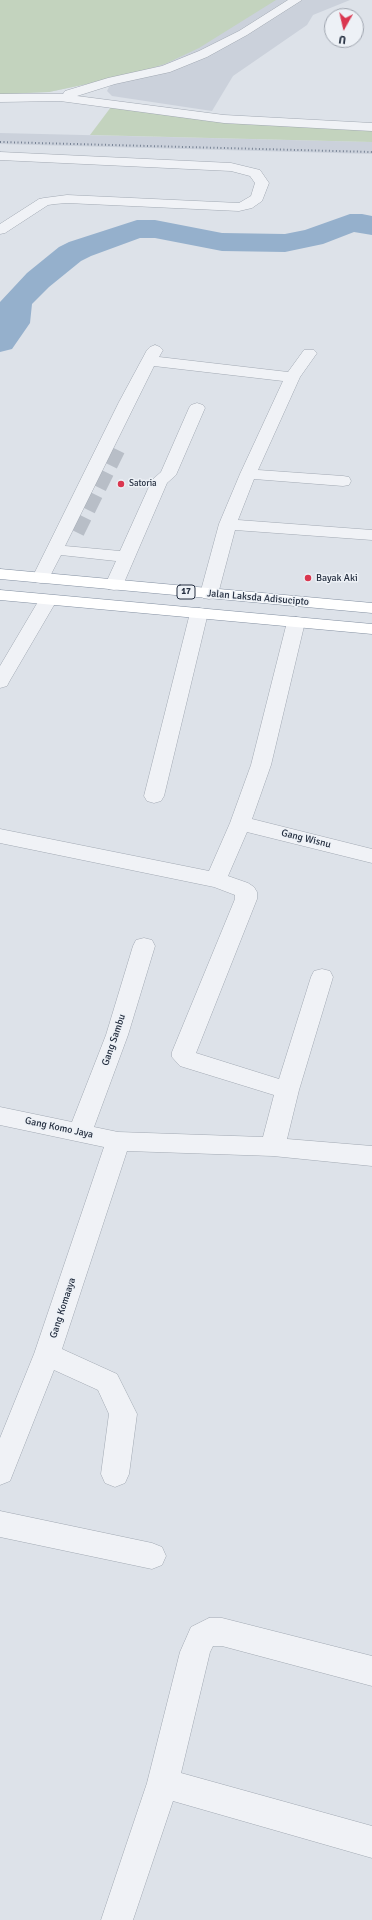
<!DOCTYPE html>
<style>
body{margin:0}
#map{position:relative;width:372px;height:1920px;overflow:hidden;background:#dde2e9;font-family:Signika,sans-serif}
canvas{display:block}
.north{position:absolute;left:324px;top:8px;width:40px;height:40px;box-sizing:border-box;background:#edf1f6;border:1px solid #9da3ad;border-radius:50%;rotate:188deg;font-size:11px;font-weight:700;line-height:16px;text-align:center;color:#252f40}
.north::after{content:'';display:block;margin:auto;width:14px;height:18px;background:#da364f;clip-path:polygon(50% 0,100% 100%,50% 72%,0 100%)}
</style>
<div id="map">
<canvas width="372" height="1920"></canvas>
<div class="north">U</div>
</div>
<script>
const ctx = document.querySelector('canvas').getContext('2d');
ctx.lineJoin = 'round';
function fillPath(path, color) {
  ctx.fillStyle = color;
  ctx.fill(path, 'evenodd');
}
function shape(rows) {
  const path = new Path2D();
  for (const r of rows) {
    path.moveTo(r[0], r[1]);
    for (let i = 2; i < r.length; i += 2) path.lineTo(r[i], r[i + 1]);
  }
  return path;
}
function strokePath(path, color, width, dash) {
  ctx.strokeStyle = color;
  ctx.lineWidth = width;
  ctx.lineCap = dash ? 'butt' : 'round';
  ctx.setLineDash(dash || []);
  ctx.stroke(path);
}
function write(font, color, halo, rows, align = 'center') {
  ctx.font = font + ' Signika,sans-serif';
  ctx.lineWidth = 3;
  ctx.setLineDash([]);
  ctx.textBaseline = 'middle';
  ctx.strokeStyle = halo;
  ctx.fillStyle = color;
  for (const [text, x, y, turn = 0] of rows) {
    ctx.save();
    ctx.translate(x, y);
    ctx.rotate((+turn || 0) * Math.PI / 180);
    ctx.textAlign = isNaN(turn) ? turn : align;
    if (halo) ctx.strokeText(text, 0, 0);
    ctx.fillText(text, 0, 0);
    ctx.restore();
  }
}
const built = shape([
 [0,0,350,0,313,15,307,25,233,76,212,111,112,96,107,91,109,87,115,83,109,79,49,92,0,94],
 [0,133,372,142,372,154,0,144]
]);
const green = shape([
 [0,0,276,0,199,48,165,64,121,77,49,92,3,94,0,94],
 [111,107,209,121,372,129,372,142,90,135]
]);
const river = shape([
 [350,214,362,214,372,216,372,235,354,232,323,244,285,252,222,251,155,238,140,238,91,256,81,261,49,287,32,304,30,323,12,349,0,352,0,302,27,273,59,247,69,242,137,220,155,220,222,233,285,234,305,230,350,214]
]);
const minorTunnel = shape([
 [76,532,119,445]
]);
const minor = shape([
 [288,0,302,0,247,35,207,57,170,72,115,84,77,96,224,115,372,123,372,131,224,123,60,101,0,102,0,94,63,94,65,91,108,78,162,66,199,51,239,31,288,0],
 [0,152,231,163,260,170,269,183,262,201,252,208,239,211,67,203,55,204,48,205,5,233,0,234,0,224,39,199,44,198,67,195,239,203,251,196,255,183,250,176,231,171,0,160,0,152],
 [155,345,160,347,163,350,159,357,288,372,304,350,314,350,317,353,300,377,258,470,343,476,349,477,351,481,349,485,343,486,254,479,238,520,372,530,372,540,235,530,218,594,215,598,209,599,203,598,200,594,219,524,240,474,283,381,154,366,65,546,120,551,152,480,161,472,189,408,191,405,197,403,203,405,205,408,176,475,167,483,123,585,120,589,114,590,108,589,105,585,116,561,61,555,47,582,41,583,35,582,32,578,119,402,147,350,150,347,155,345],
 [48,595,54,596,57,600,9,682,7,686,0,688,0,666,39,600,42,596,48,595],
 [199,608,205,609,208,613,164,796,161,801,154,803,147,801,144,796,190,613,193,609,199,608],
 [296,617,302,618,305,622,271,765,252,819,372,849,372,863,247,832,228,876,248,883,254,887,257,892,257,899,196,1053,279,1079,311,977,314,971,322,969,330,971,333,977,299,1090,287,1139,372,1146,372,1166,273,1156,127,1151,62,1349,117,1374,137,1414,129,1474,125,1483,115,1487,105,1483,101,1474,109,1414,98,1390,54,1370,10,1481,0,1485,0,1438,34,1354,104,1147,0,1125,0,1107,72,1122,106,1035,133,946,136,940,144,938,152,940,155,946,128,1035,94,1127,118,1132,263,1137,274,1095,180,1066,172,1057,172,1052,235,899,235,895,214,887,0,843,0,829,209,871,230,823,251,765,287,622,290,618,296,617],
 [0,1511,152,1543,162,1547,166,1556,162,1565,152,1569,0,1537,0,1511],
 [209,1618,222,1618,372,1656,372,1686,222,1646,213,1646,210,1652,181,1773,372,1826,372,1858,173,1801,133,1920,101,1920,147,1783,180,1652,191,1627,209,1618]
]);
const highway = shape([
 [0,569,372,603,372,613,0,579,0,569],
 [0,590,372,624,372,634,0,600,0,590]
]);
const rail = shape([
 [0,142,372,152]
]);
const markers = [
 [121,484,4,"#da364f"],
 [308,578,4,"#da364f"]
];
const farPoinames = [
 ["Satoria",129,484]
];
const shields = [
 [186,592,18]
];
const shieldNames = [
 ["17",186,592]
];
const poiNames = [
 ["Bayak Aki",316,578]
];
const streetNames = [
 ["Jalan Laksda Adisucipto",258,598,5],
 ["Gang Wisnu",306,839,14],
 ["Gang Sambu",114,1040,-71],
 ["Gang Komo Jaya",59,1128,12],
 ["Gang Komaaya",63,1308,-72]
];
fillPath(built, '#cbd1db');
fillPath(green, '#c3d3be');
fillPath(river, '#95b0cc');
strokePath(minorTunnel, '#b8bec7', 17, [17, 8]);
strokePath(minor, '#a2a9b3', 1);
strokePath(highway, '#838fa0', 1);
fillPath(minor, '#f0f2f6');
fillPath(highway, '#fff');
strokePath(rail, '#758193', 2, [1, 2.5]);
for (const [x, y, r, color] of markers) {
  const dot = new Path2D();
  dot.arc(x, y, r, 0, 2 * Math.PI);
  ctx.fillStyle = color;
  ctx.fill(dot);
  strokePath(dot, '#edf1f6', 1.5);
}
write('9px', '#252f40', '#edf1f6', farPoinames, 'left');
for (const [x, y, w] of shields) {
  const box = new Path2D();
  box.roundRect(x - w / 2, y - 7, w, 14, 3);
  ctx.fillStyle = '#edf1f6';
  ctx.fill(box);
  strokePath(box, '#252f40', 1);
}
write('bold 9px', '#252f40', null, shieldNames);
write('10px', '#252f40', '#edf1f6', poiNames, 'left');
write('10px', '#252f40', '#edf1f6', streetNames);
</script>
